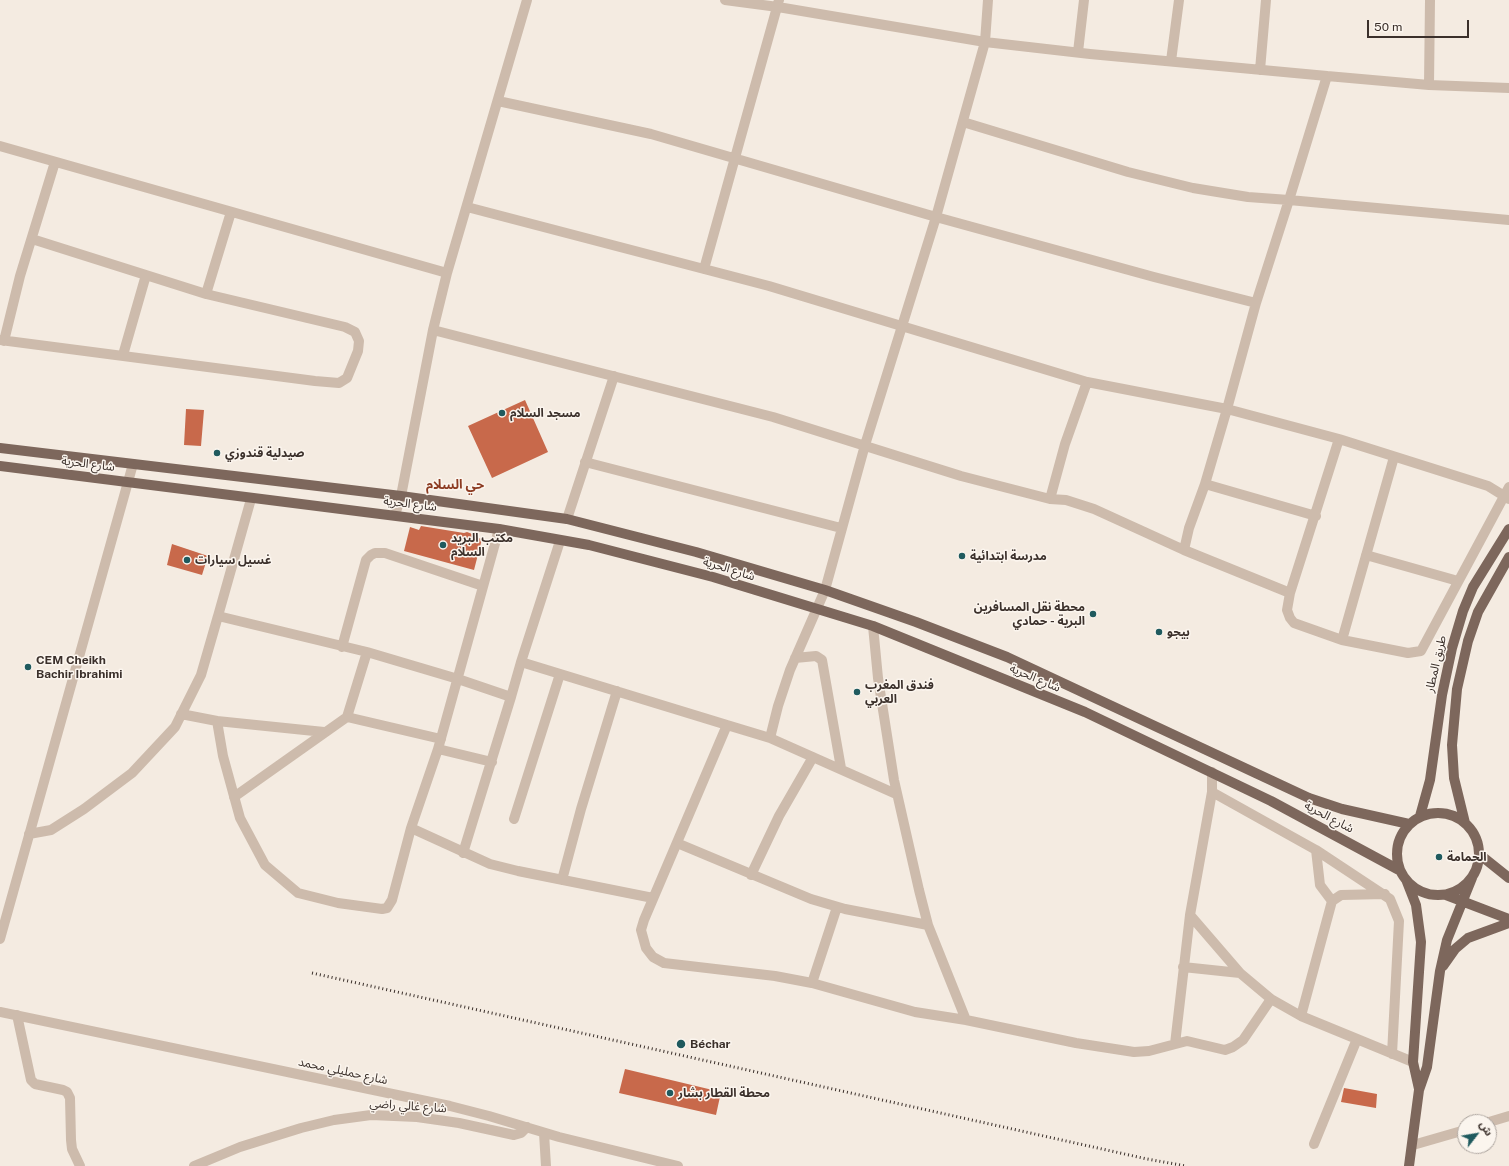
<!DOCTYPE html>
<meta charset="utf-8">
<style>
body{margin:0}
#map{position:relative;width:1509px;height:1166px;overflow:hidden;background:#f4ebe1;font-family:"Public Sans","Noto Sans Arabic",sans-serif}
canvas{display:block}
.north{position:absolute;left:1457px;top:1114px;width:40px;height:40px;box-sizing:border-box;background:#fbf5ee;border:1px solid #aea6a0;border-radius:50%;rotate:59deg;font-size:11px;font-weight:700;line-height:16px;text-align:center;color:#3b302b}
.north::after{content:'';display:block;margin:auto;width:14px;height:18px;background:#1f5a5e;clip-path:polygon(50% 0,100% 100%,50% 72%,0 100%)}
.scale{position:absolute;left:1367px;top:20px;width:102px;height:18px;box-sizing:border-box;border:2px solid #3b302b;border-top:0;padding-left:5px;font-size:12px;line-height:14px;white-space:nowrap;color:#3b302b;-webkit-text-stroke:3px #fbf5ee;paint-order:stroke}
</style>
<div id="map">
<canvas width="1509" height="1166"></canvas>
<div class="north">ش</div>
<div class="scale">50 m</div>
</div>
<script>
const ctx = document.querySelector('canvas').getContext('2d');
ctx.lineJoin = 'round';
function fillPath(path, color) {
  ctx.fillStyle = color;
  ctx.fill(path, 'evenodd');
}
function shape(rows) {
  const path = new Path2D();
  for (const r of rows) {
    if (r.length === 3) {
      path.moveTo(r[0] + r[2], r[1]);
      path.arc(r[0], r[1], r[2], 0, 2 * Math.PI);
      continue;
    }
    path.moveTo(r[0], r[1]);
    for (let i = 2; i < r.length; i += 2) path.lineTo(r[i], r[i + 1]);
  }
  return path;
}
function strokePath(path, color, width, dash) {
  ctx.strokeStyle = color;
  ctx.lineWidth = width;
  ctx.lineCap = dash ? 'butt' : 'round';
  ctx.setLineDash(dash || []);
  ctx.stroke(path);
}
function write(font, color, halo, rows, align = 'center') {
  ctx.font = font + ' "Public Sans","Noto Sans Arabic",sans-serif';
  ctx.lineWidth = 3;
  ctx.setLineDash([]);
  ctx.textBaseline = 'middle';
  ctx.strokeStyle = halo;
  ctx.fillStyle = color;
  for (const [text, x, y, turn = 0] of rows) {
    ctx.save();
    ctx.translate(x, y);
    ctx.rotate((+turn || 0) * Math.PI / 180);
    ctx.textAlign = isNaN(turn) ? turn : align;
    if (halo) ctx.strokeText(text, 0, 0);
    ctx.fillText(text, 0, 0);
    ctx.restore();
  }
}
const building = shape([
 [525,400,548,452,492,478,468,426],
 [186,409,204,410,201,446,184,445],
 [421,526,464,533,467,532,475,535,475,537,482,539,474,570,404,551,410,527,419,530],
 [172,544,208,556,202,575,167,565],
 [625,1069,721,1092,716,1115,619,1093],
 [1344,1088,1377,1094,1376,1108,1341,1102]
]);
const minor = shape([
 [725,0,778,7,985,42,1090,54,1327,76],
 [1430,0,1429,85,1509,88],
 [1078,52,1084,0],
 [1171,61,1179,0],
 [1260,70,1266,0],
 [1429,85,1327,76,1289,200,1509,220],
 [498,101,651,134,936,217,1154,277,1256,303],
 [963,122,1128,172,1193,188,1248,197,1289,200,1256,303,1227,409,1205,484,1189,528,1184,550],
 [0,146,447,273],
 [467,207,769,286,1087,382,1227,409,1339,439,1488,486,1509,499],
 [32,239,206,294,231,212],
 [704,269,779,0],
 [433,330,773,417,961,476,1050,499,1066,500,1094,509,1184,550,1290,593],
 [0,340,315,381,339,383,347,378,358,351,359,341,355,332,345,327,206,294],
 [4,341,20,276,55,162],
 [123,355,146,275],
 [1339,439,1290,593,1287,610,1290,618,1294,623,1342,640,1408,653,1421,651,1509,487],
 [585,462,841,528],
 [1205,484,1316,516],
 [251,499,218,616,367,652,458,679,511,697,521,662],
 [1050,499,1065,444,1087,382],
 [395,515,401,496,433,330,447,273,527,0],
 [567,519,614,376],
 [499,529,438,749,411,828,490,864,518,871,653,898],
 [560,541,521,662,727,725],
 [1366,555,1458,581],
 [873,626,878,678,894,780,919,890,928,925,966,1020,1076,1043,1134,1052,1149,1051,1187,1041,1225,1050,1233,1047,1243,1040,1271,999],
 [1342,640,1394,457],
 [342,647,366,560,371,555,375,553,385,553,483,586],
 [367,652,347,717,441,739],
 [795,658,816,656,822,660,841,768],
 [181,714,217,721],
 [324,732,217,721,223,756,240,818,265,865,298,893,338,903,382,909,387,908,392,900,411,828],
 [770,738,727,725,644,920,641,930,646,948,653,957,664,963,775,976,812,983,915,1012,966,1020],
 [438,749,492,762],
 [1212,772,1212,792,1190,915,1240,973,1271,999,1301,1016,1413,1062],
 [1212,792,1316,850,1390,899,1399,921,1392,1054],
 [896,794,770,738,778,706,790,670,825,590,865,445,936,217,985,42,988,0],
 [234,797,347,717],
 [514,819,560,674],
 [29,834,51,830,84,809,132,773,175,727,201,675,218,616],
 [677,843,811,899,845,909,928,925],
 [1316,850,1320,885,1332,901],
 [463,853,511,697],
 [751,875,779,816,813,757],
 [562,880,581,809,617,691],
 [0,939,133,464],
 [1183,967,1240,973],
 [812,983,837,907],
 [0,1012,450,1106,489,1116,559,1137,678,1166],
 [17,1015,31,1080,35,1084,63,1090,67,1092,70,1098,71,1140,72,1149,80,1166],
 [1301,1016,1332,901,1341,895,1385,894],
 [1175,1044,1190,915],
 [1489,1122,1509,1116],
 [544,1133,546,1166],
 [1314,1144,1357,1039],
 [1413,1145,1465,1130],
 [194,1166,240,1147,301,1128,334,1120,371,1115,417,1117,459,1123,514,1135,521,1133,527,1127]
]);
const major = shape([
 [0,448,401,496,567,519,696,552,825,590,916,622,1007,657,1309,798,1342,809,1409,824],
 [0,466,499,529,589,545,713,577,873,626,1085,712,1271,801,1399,870],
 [1438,854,41],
 [1420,816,1430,780,1442,695,1452,648,1463,611,1473,587,1509,529],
 [1465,823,1454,778,1452,745,1457,689,1468,641,1478,612,1509,557],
 [1479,854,1509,878],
 [1407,882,1416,905,1421,942,1413,1062,1419,1089],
 [1446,895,1509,919],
 [1443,966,1455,949,1468,938,1509,923],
 [1409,1166,1419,1090,1427,1067,1440,971,1447,940,1472,878]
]);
const rail = shape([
 [312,973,1147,1159,1186,1166]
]);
const markers = [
 [502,413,4,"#1f5a5e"],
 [217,453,4,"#1f5a5e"],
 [443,545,4,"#1f5a5e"],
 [962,556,4,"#1f5a5e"],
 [187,560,4,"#1f5a5e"],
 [1093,614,4,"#1f5a5e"],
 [1159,632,4,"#1f5a5e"],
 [28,667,4,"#1f5a5e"],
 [857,692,4,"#1f5a5e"],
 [1439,857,4,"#1f5a5e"],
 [681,1044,5,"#1f5a5e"],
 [670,1093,4,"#1f5a5e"]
];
const poiNames = [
 ["مسجد السلام",510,413],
 ["صيدلية قندوزي",225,453],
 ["مكتب البريد",451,538],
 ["السلام",451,552],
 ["مدرسة ابتدائية",970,556],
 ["غسيل سيارات",195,560],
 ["محطة نقل المسافرين",1085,607,"right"],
 ["البرية - حمادي",1085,621,"right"],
 ["بيجو",1167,632],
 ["CEM Cheikh",36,660],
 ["Bachir Ibrahimi",36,674],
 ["فندق المغرب",865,685],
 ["العربي",865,699],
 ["الحمامة",1447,857],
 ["Béchar",690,1044],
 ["محطة القطار بشار",678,1093]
];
const streetNames = [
 ["شارع الحرية",88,464,7],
 ["شارع الحرية",410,504,7],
 ["شارع الحرية",729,569,17],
 ["طريق المطار",1436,664,-77],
 ["شارع الحرية",1035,678,23],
 ["شارع الحرية",1329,817,28],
 ["شارع حمليلي محمد",343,1071,12],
 ["شارع غالي راضي",408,1106,4]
];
const neighbourhoodNames = [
 ["حي السلام",455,485]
];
fillPath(building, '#c8694b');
strokePath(minor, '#cdbbac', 10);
strokePath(major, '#7d675c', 10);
strokePath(rail, '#3b302b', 3, [1, 3]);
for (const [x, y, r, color] of markers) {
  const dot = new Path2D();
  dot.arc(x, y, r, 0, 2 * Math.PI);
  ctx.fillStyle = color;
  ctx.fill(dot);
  strokePath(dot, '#fbf5ee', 1.5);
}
write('bold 12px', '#3b302b', '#fbf5ee', poiNames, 'left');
write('12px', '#3b302b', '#fbf5ee', streetNames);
write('bold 13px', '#8c3b22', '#fbf5ee', neighbourhoodNames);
</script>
